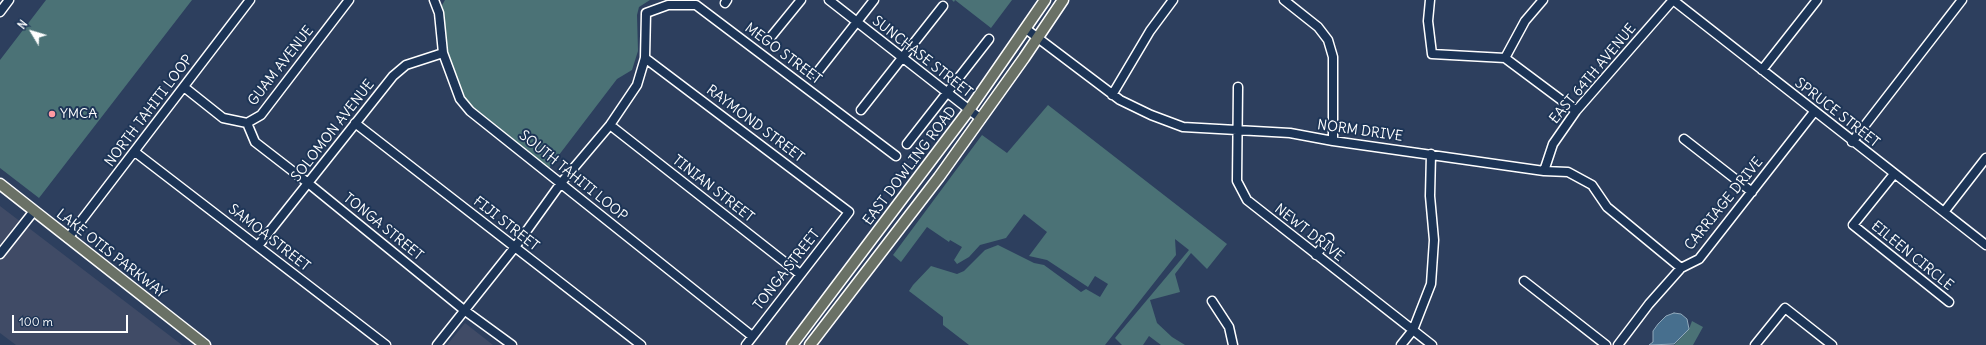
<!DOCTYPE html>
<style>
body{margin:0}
#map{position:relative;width:1986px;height:345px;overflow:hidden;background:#2d3f5e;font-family:Delius,sans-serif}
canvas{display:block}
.north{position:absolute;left:12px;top:12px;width:40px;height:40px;-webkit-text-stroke:3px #1d3557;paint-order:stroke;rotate:308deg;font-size:11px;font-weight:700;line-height:16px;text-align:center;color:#fff}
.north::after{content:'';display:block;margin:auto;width:14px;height:18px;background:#fff;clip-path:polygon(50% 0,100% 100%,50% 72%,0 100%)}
.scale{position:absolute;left:12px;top:315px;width:116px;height:18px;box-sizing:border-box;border:2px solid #fff;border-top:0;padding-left:5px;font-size:12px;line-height:14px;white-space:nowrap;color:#fff;-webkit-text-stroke:3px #1d3557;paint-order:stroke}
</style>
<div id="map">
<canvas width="1986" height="345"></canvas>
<div class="north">N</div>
<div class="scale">100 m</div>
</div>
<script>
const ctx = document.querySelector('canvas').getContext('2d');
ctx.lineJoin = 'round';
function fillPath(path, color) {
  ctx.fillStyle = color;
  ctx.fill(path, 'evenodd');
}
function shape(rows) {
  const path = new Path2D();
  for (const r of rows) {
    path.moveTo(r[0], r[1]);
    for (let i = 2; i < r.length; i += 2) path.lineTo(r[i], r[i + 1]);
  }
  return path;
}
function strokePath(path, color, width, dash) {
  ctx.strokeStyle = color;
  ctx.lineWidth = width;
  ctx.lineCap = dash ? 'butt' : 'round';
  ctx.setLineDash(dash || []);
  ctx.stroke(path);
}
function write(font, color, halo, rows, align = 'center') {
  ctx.font = font + ' Delius,sans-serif';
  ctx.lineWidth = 4;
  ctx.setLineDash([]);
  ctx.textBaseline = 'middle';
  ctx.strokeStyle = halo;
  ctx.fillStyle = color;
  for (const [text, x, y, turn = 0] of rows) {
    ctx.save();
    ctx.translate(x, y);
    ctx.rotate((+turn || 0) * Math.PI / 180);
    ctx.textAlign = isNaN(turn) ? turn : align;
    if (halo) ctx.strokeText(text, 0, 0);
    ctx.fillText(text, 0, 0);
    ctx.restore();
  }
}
const built = shape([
 [0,206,182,345,16,345,0,333],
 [465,323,493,345,447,345]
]);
const green = shape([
 [46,0,192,0,39,198,0,168,0,60],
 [445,0,650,0,639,7,637,15,638,51,632,70,617,79,549,168,467,102,445,55,441,7],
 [952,0,1012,0,991,28,955,0,954,2],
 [1048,105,1227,244,1207,269,1191,253,1175,274,1180,292,1150,300,1157,323,1172,337,1185,345,1161,345,1149,336,1143,345,1122,345,1115,338,1189,250,1175,239,1176,255,1105,345,969,345,943,325,943,317,909,291,913,285,931,266,957,274,964,271,985,250,998,245,1034,263,1044,265,1081,292,1086,289,1100,297,1108,284,1095,276,1088,287,1047,260,1029,256,1047,232,1024,214,1006,238,980,245,969,257,957,264,954,260,962,247,950,240,949,242,927,227,901,262,893,255,982,135,1007,153],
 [1692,321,1703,327,1693,345,1674,345,1689,329]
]);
const water = shape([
 [1674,313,1681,314,1687,319,1689,329,1674,344,1649,345,1653,342,1653,331,1658,324,1666,316,1674,313]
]);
const minor = shape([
 [434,0,439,13,443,53,460,99,470,111,752,336],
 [829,0,981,119],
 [1284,0,1318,27,1328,40,1333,57,1333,141],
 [1430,0,1428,21,1432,54,1505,58,1576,111],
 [1673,0,1986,245],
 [725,3,727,0],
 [0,12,9,0],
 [1026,29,1120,100,1151,115,1183,127,1290,133,1333,141,1544,171,1568,172,1592,185,1607,207,1681,268],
 [770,38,801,0],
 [645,58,849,212,746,345],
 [1505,58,1525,21,1543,0],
 [1762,70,1817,0],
 [816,74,874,0],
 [184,87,223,118,247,123,261,115,349,0],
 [1238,87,1237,181,1247,200,1432,345],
 [1112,95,1150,31,1173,0],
 [861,110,943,6],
 [247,123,255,142,308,183,464,310,512,345],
 [355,123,641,345],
 [610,125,800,274],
 [1684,139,1752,192],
 [1852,142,1962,0],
 [907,144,989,39],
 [135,152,386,345],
 [1544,171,1553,144,1576,111,1673,0],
 [1894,174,1853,225,1949,302],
 [1944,212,1986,158],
 [68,238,250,0],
 [258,246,393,76,406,65,443,53],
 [0,254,34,211],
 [1316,255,1329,238],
 [1524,281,1606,345],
 [1212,301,1229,327,1233,345],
 [437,345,515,247,561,183,610,125,637,85,645,58,646,13,668,5,696,5,896,156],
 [1401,345,1413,330,1431,284,1434,240,1430,196,1431,154],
 [1618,345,1649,304,1681,268,1699,259,1814,112],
 [1755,345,1785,308,1832,345]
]);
const major = shape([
 [0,184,205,345],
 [792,345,969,110,1045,0],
 [810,345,939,177,1024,58,1063,0]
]);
const markers = [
 [52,114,4,"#ff9aa2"]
];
const streetNames = [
 ["MEGO STREET",783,54,37],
 ["SUNCHASE STREET",922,57,38],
 ["GUAM AVENUE",281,66,-52],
 ["EAST 64TH AVENUE",1593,74,-50],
 ["NORTH TAHITI LOOP",149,111,-53],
 ["SPRUCE STREET",1837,113,38],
 ["RAYMOND STREET",755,124,37],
 ["SOLOMON AVENUE",333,131,-52],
 ["NORM DRIVE",1360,131,8],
 ["EAST DOWLING ROAD",910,166,-53],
 ["SOUTH TAHITI LOOP",573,176,39],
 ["TINIAN STREET",713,189,38],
 ["CARRIAGE DRIVE",1724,204,-51],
 ["FIJI STREET",506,224,38],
 ["TONGA STREET",383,227,39],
 ["NEWT DRIVE",1309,233,38],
 ["SAMOA STREET",269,238,38],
 ["LAKE OTIS PARKWAY",111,254,38],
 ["EILEEN CIRCLE",1912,256,39],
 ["TONGA STREET",787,270,-52]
];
const poiNames = [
 ["YMCA",60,114]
];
fillPath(built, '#404b66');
fillPath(green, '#4b7276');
fillPath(water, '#476f8e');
strokePath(water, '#91a9bb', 1);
strokePath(minor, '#fff', 11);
strokePath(major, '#fff', 13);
strokePath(minor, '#1d3557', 8);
strokePath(major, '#6a7166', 10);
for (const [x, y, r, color] of markers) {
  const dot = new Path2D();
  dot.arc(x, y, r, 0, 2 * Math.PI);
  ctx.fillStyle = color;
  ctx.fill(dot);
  strokePath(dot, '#1d3557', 1.5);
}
write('14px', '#fff', '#1d3557', streetNames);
write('14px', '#fff', '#1d3557', poiNames, 'left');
</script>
